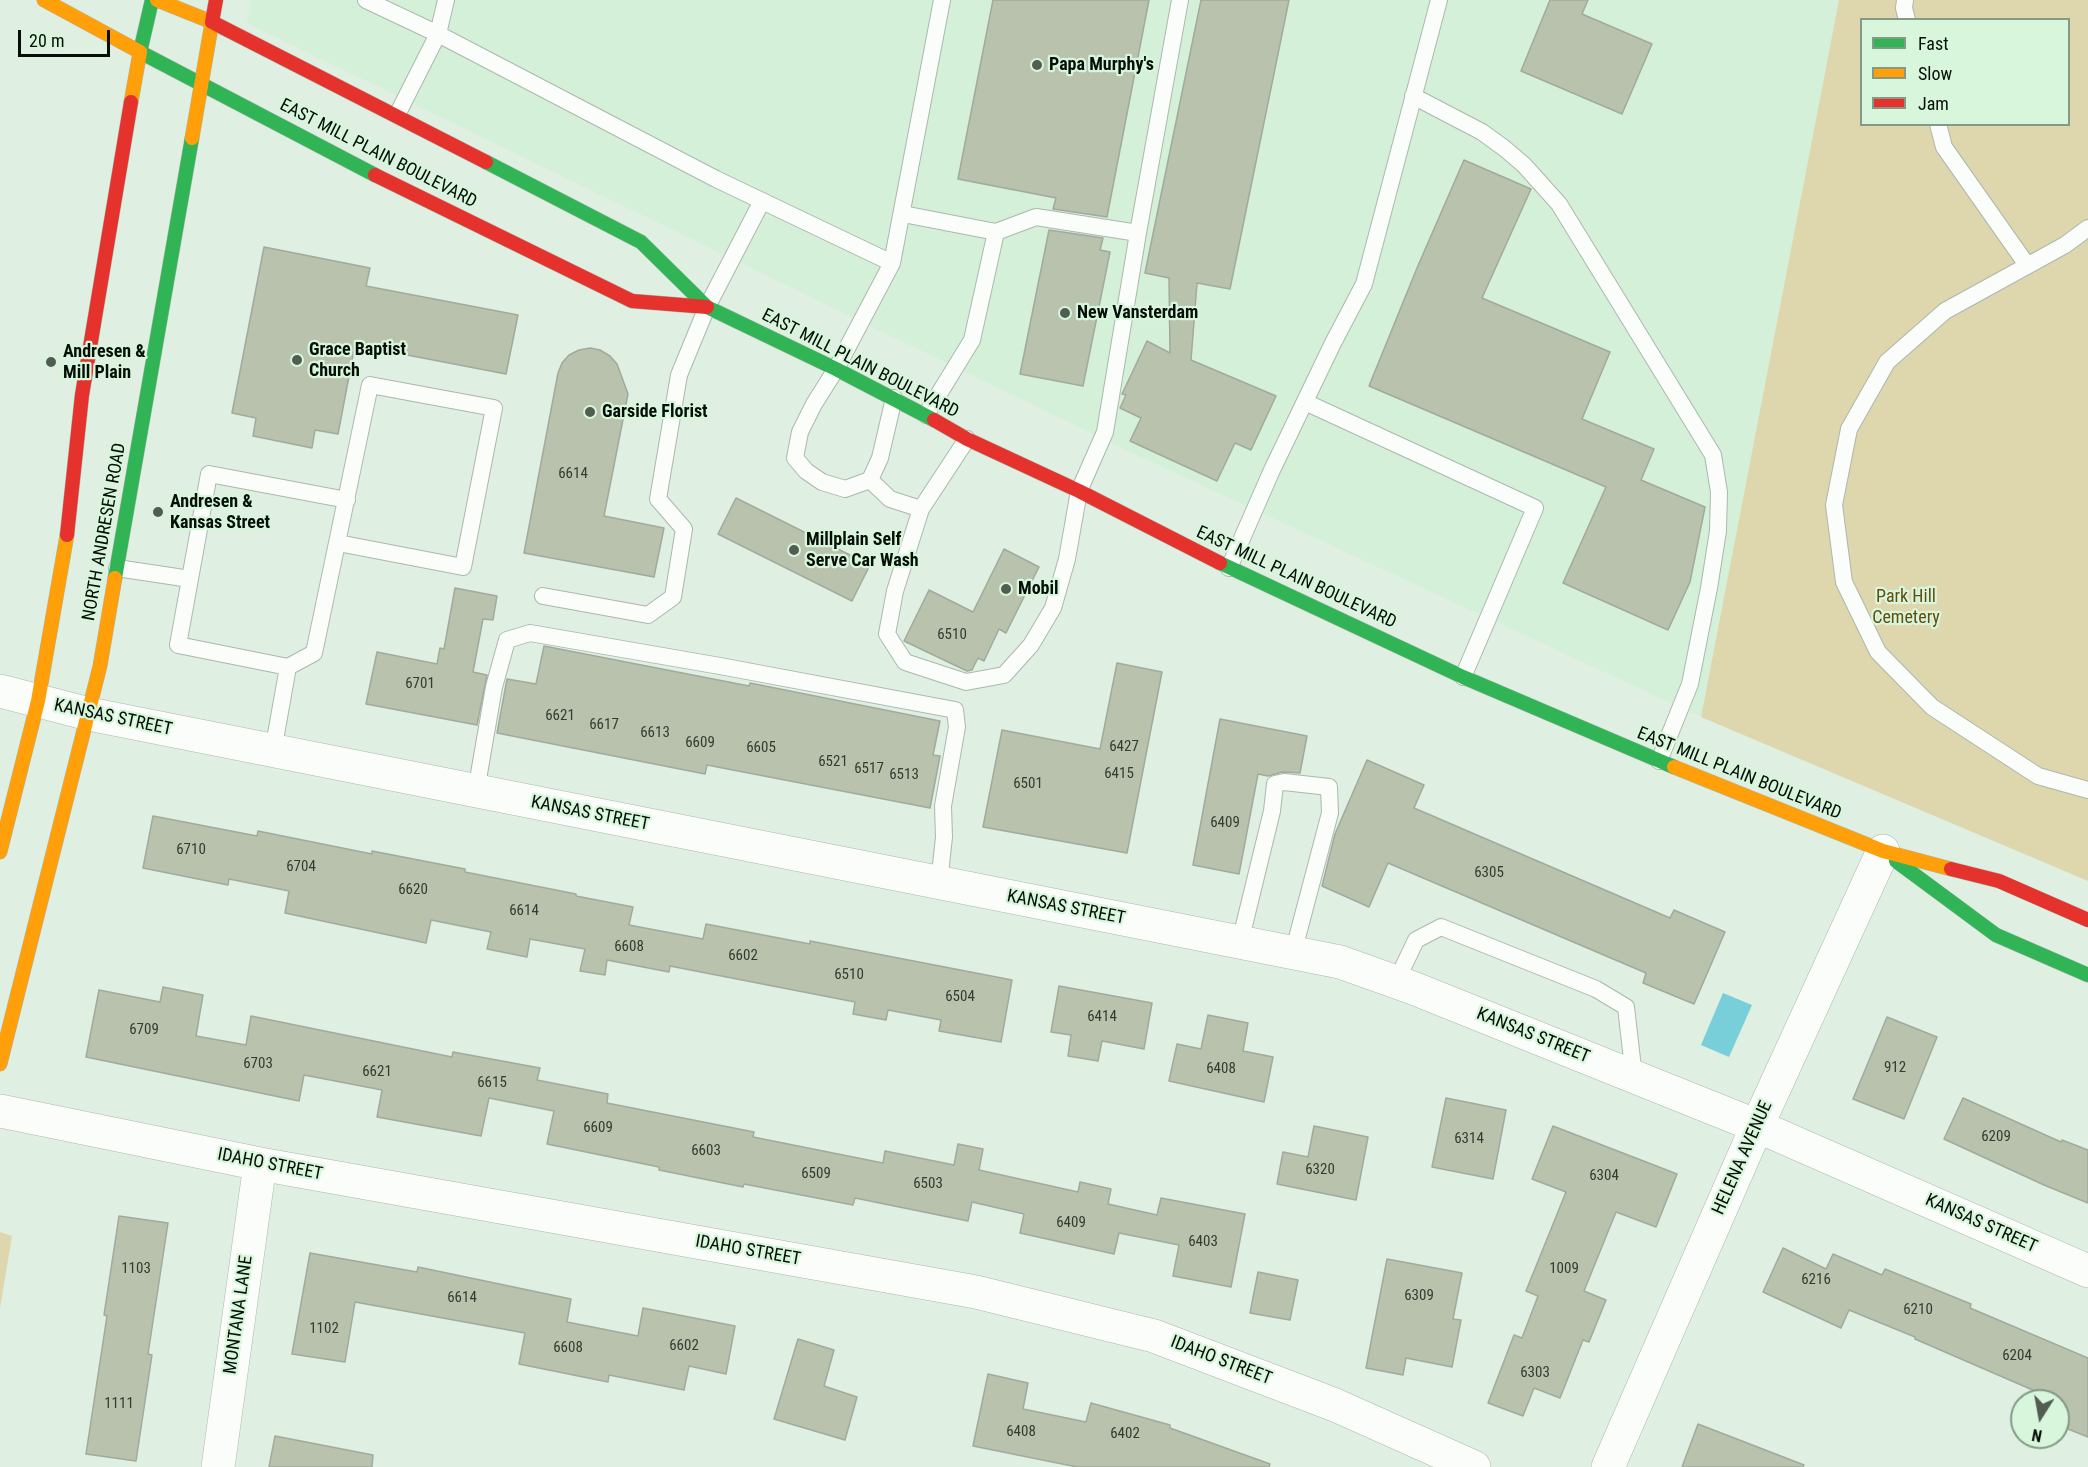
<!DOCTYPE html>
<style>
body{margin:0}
#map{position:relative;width:2088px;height:1467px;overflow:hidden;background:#dfefe1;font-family:"Roboto Condensed",sans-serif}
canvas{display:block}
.legend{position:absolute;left:1860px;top:18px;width:210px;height:108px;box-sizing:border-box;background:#d8f6dc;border:2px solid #849a87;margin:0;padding:8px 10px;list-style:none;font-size:18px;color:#050f07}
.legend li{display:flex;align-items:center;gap:12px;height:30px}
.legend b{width:30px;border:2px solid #849a87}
.north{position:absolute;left:2010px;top:1389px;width:60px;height:60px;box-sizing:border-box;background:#d8f6dc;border:2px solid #849a87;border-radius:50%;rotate:191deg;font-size:16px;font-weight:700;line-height:24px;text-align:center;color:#050f07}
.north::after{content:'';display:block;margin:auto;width:21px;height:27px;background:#515d53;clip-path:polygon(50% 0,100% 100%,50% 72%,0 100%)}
.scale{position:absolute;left:18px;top:30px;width:92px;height:27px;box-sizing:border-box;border:3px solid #050f07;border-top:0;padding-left:8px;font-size:18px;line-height:21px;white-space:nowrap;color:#050f07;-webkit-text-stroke:4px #d8f6dc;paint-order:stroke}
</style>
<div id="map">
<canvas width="2088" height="1467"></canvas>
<ul class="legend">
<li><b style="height:8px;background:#30b455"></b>Fast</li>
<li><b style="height:8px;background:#ff9f0a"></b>Slow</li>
<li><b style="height:8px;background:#e5322d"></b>Jam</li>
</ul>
<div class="north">N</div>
<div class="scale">20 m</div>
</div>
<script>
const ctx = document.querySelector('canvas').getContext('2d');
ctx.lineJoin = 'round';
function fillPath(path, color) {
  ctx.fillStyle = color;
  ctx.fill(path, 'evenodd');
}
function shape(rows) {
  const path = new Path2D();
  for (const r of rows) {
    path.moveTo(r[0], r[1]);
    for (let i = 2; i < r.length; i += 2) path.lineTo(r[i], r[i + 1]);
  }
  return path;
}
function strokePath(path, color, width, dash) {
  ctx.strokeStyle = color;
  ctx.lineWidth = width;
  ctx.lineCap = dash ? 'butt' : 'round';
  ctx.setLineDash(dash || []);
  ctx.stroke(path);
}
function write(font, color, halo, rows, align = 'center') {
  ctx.font = font + ' "Roboto Condensed",sans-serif';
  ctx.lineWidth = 4.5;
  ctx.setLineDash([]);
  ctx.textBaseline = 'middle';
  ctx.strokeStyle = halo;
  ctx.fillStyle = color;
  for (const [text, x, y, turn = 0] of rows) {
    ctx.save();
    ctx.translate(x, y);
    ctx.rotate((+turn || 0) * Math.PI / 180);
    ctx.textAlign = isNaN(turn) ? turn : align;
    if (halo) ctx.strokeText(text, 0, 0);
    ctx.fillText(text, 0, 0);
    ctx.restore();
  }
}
const built = shape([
 [251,0,1839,0,1701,717,1126,450,247,23]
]);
const green = shape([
 [1839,0,2088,0,2088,881,1701,717],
 [1862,20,2068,20,2068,124,1862,124],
 [0,1232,12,1236,0,1308]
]);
const water = shape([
 [1723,993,1752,1005,1729,1057,1701,1045]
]);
const building = shape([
 [993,0,1149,0,1107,217,1053,209,1056,198,958,179,993,0],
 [1201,0,1289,0,1230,289,1197,283,1191,360,1276,396,1251,450,1235,443,1217,481,1130,441,1141,418,1120,408,1126,395,1122,394,1147,341,1170,353,1169,278,1145,273,1201,0],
 [1550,0,1588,0,1582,14,1652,44,1622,114,1521,71,1550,0],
 [1464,160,1531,189,1482,298,1610,352,1582,419,1654,449,1641,480,1705,507,1690,582,1668,630,1563,583,1606,487,1369,386,1417,268,1464,160],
 [1049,230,1103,238,1100,250,1110,252,1083,386,1020,374,1049,230],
 [264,247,370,268,366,286,518,315,506,374,355,345,338,434,315,430,312,448,253,436,256,418,232,413,264,247],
 [590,348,600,350,610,356,617,364,628,394,604,516,664,528,654,577,524,553,558,373,562,363,569,355,579,350,590,348],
 [736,498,870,565,852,601,718,534,736,498],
 [1004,549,1039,567,1006,633,999,629,984,661,978,658,972,670,967,671,904,641,929,590,973,612,1004,549],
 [455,588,497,596,493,620,483,619,473,672,487,675,477,725,366,704,377,652,437,664,440,648,444,649,455,588],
 [544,646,749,686,750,683,940,721,933,755,940,756,930,808,707,765,705,774,497,733,507,679,536,684,544,646],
 [1117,663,1162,672,1127,853,983,827,1002,730,1100,749,1117,663],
 [1220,719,1307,736,1300,773,1282,772,1268,776,1258,774,1239,874,1193,865,1220,719],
 [1367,760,1424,785,1414,808,1670,918,1674,910,1725,932,1694,1004,1643,983,1646,973,1388,863,1369,907,1322,886,1335,834,1367,760],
 [153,816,257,836,258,831,372,854,372,851,465,869,465,872,576,894,576,896,633,907,629,925,703,939,706,924,810,944,810,941,1012,980,1001,1042,939,1031,941,1020,888,1010,886,1020,853,1014,855,1002,670,966,669,972,607,960,605,975,580,971,585,949,530,939,527,957,487,949,491,932,431,920,426,943,285,913,289,891,229,879,228,885,143,868,153,816],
 [1059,986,1152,1003,1144,1049,1102,1041,1098,1061,1068,1056,1071,1035,1051,1032,1059,986],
 [163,987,203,995,196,1036,246,1045,251,1016,452,1057,453,1052,540,1068,537,1080,608,1094,607,1103,754,1132,753,1137,883,1163,885,1151,954,1165,958,1144,983,1149,979,1170,1078,1192,1080,1182,1111,1189,1108,1204,1157,1215,1161,1198,1245,1214,1231,1287,1173,1276,1179,1245,1119,1233,1114,1254,1020,1233,1024,1214,972,1202,968,1221,855,1198,853,1205,744,1184,743,1187,659,1170,659,1167,547,1144,554,1111,489,1098,481,1136,377,1117,382,1090,304,1075,299,1101,86,1057,99,990,160,1002,163,987],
 [1208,1015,1248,1023,1243,1051,1273,1057,1264,1102,1169,1081,1177,1044,1201,1049,1208,1015],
 [1887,1017,1937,1037,1904,1119,1853,1099,1887,1017],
 [1446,1098,1506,1110,1493,1179,1432,1167,1446,1098],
 [1963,1098,2061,1142,2062,1140,2088,1150,2088,1203,2044,1185,1944,1139,1963,1098],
 [1314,1126,1368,1137,1356,1200,1277,1184,1283,1152,1308,1157,1314,1126],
 [1553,1126,1677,1174,1656,1227,1616,1212,1584,1291,1606,1300,1589,1342,1583,1340,1560,1398,1534,1388,1523,1416,1488,1403,1514,1335,1522,1338,1538,1296,1526,1291,1566,1192,1532,1179,1553,1126],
 [119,1216,168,1223,148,1354,152,1355,136,1461,86,1454,107,1316,104,1315,119,1216],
 [1783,1248,1826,1269,1833,1254,1882,1275,1885,1269,1971,1304,1970,1308,2088,1358,2088,1437,2058,1425,2058,1401,1915,1339,1915,1337,1849,1310,1841,1328,1763,1292,1783,1248],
 [310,1253,417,1272,418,1267,571,1299,567,1322,638,1336,643,1308,735,1326,726,1374,689,1366,684,1390,609,1375,608,1382,519,1364,525,1333,355,1302,345,1362,292,1354,310,1253],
 [1387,1259,1462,1273,1453,1319,1461,1320,1452,1367,1406,1358,1403,1375,1366,1368,1387,1259],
 [1258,1272,1298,1280,1290,1320,1250,1313,1258,1272],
 [798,1339,834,1350,824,1386,857,1397,845,1440,774,1419,798,1339],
 [988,1374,1028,1383,1023,1409,1086,1422,1091,1403,1170,1425,1170,1428,1270,1464,1269,1467,1077,1467,973,1446,988,1374],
 [1698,1424,1804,1465,1803,1467,1682,1467,1698,1424],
 [275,1436,373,1455,372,1467,269,1467,275,1436]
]);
const lane = shape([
 [366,0,438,34,716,179,892,263],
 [1905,0,1904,8,1907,20],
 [1413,96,1482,132,1504,148,1524,165,1559,204,1713,455,1719,492,1718,531,1709,588,1690,684,1659,761],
 [397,115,438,34,446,0],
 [1938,124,1944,147,2027,265],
 [903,214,996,232,1036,217,1138,233],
 [2088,228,2065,245,1945,311,1887,362,1849,429,1834,505,1844,582,1878,652,1932,707,2038,776,2088,790],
 [894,398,880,458,870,480,845,489,822,482,806,471,795,458,800,432,814,404,836,369,892,263,942,0],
 [1305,402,1535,508,1463,677],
 [926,415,972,340,996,232],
 [967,439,921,509,895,591,887,634,905,662,966,682,1004,675,1031,645,1053,608,1067,559,1079,491,1105,432,1138,233,1180,0],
 [870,480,890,499,921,509],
 [117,568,190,579],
 [1229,568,1272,470,1333,343,1364,284,1439,0],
 [543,596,648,615,673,597,684,529,658,499,679,375,707,307,762,201],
 [288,667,178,645,209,474,347,500],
 [273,751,288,667,314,653,370,385,494,408,463,567,338,543],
 [476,791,494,687,507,640,530,633,720,666,955,710,957,727,943,806,944,837,939,883],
 [1240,942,1272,811,1275,784,1284,782,1329,787,1330,813,1293,953],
 [1396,982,1416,940,1441,927,1596,989,1626,1007,1634,1077]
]);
const street = shape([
 [0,691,89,714,1340,962,1413,988,1757,1126,2088,1271],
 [0,1111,260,1164,976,1292,1154,1336,1335,1405,1474,1467],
 [218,1467,260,1164],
 [1608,1467,1757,1126,1883,851]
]);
const fast = shape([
 [152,0,140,52,375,175],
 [486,162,641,242,707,307,836,369,934,420],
 [1220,563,1463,677,1674,767],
 [115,578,192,138],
 [1896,861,1996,935,2088,975]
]);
const slow = shape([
 [44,0,140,52,131,102],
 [157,0,212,22,192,138],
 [1674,767,1883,851,1951,869],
 [0,852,38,701,67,535],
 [0,1064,100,666,115,578]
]);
const jam = shape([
 [216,0,212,22,486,162],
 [375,175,632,301,707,307],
 [934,420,967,439,1079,491,1220,563],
 [67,535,82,395,131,102],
 [1951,869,1999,881,2088,920]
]);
const markers = [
 [1037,65,6,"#515d53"],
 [1065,313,6,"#515d53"],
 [297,360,6,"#515d53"],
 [51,362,6,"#515d53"],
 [590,412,6,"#515d53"],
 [158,512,6,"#515d53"],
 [794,550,6,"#515d53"],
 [1006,589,6,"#515d53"]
];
const numberNames = [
 ["6614",573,474],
 ["6510",952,635],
 ["6701",420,684],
 ["6621",560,716],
 ["6617",604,725],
 ["6613",655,733],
 ["6609",700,743],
 ["6427",1124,747],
 ["6605",761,748],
 ["6521",833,762],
 ["6517",869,769],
 ["6415",1119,774],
 ["6513",904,775],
 ["6501",1028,784],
 ["6409",1225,823],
 ["6710",191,850],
 ["6704",301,867],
 ["6305",1489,873],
 ["6620",413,890],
 ["6614",524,911],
 ["6608",629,947],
 ["6602",743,956],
 ["6510",849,975],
 ["6504",960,997],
 ["6414",1102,1017],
 ["6709",144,1030],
 ["6703",258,1064],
 ["912",1895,1068],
 ["6408",1221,1069],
 ["6621",377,1072],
 ["6615",492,1083],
 ["6609",598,1128],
 ["6209",1996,1137],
 ["6314",1469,1139],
 ["6603",706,1151],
 ["6320",1320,1170],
 ["6509",816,1174],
 ["6304",1604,1176],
 ["6503",928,1184],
 ["6409",1071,1223],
 ["6403",1203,1242],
 ["1103",136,1269],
 ["1009",1564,1269],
 ["6216",1816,1280],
 ["6309",1419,1296],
 ["6614",462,1298],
 ["6210",1918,1310],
 ["1102",324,1329],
 ["6602",684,1346],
 ["6608",568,1348],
 ["6204",2017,1356],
 ["6303",1535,1373],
 ["1111",119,1404],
 ["6408",1021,1432],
 ["6402",1125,1434]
];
const poiNames = [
 ["Papa Murphy's",1049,65],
 ["New Vansterdam",1077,313],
 ["Grace Baptist",309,350],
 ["Church",309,371],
 ["Andresen &",63,352],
 ["Mill Plain",63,373],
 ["Garside Florist",602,412],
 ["Andresen &",170,502],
 ["Kansas Street",170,523],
 ["Millplain Self",806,540],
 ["Serve Car Wash",806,561],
 ["Mobil",1018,589]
];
const streetNames = [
 ["EAST MILL PLAIN BOULEVARD",378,154,27],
 ["EAST MILL PLAIN BOULEVARD",860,364,27],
 ["NORTH ANDRESEN ROAD",105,532,-80],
 ["EAST MILL PLAIN BOULEVARD",1296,578,25],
 ["KANSAS STREET",113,718,12],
 ["EAST MILL PLAIN BOULEVARD",1739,774,22],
 ["KANSAS STREET",590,814,11],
 ["KANSAS STREET",1066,908,11],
 ["KANSAS STREET",1533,1036,22],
 ["HELENA AVENUE",1743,1158,-66],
 ["IDAHO STREET",270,1165,11],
 ["KANSAS STREET",1981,1224,24],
 ["IDAHO STREET",748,1251,10],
 ["MONTANA LANE",239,1315,-82],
 ["IDAHO STREET",1221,1361,21]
];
const parkNames = [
 ["Park Hill",1906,597],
 ["Cemetery",1906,618]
];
fillPath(built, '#d5f0d8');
fillPath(green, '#ded6ad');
fillPath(water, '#78cfda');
fillPath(building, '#b8c2ac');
strokePath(building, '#a1aa9d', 1.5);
strokePath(lane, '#abb8ad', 18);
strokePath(street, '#abb8ad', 34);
strokePath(fast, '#abb8ad', 15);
strokePath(slow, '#abb8ad', 15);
strokePath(jam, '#abb8ad', 15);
strokePath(lane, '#fafdfa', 16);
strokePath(street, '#fafdfa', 33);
strokePath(fast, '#30b455', 14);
strokePath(slow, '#ff9f0a', 14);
strokePath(jam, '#e5322d', 14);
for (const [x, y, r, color] of markers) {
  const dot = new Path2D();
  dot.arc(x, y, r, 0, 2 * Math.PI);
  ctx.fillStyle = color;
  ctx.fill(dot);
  strokePath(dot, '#d8f6dc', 2);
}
write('15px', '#323c30', null, numberNames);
write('bold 18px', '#050f07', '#d8f6dc', poiNames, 'left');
write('18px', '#050f07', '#d8f6dc', streetNames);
write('18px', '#644c0c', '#d8f6dc', parkNames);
</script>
